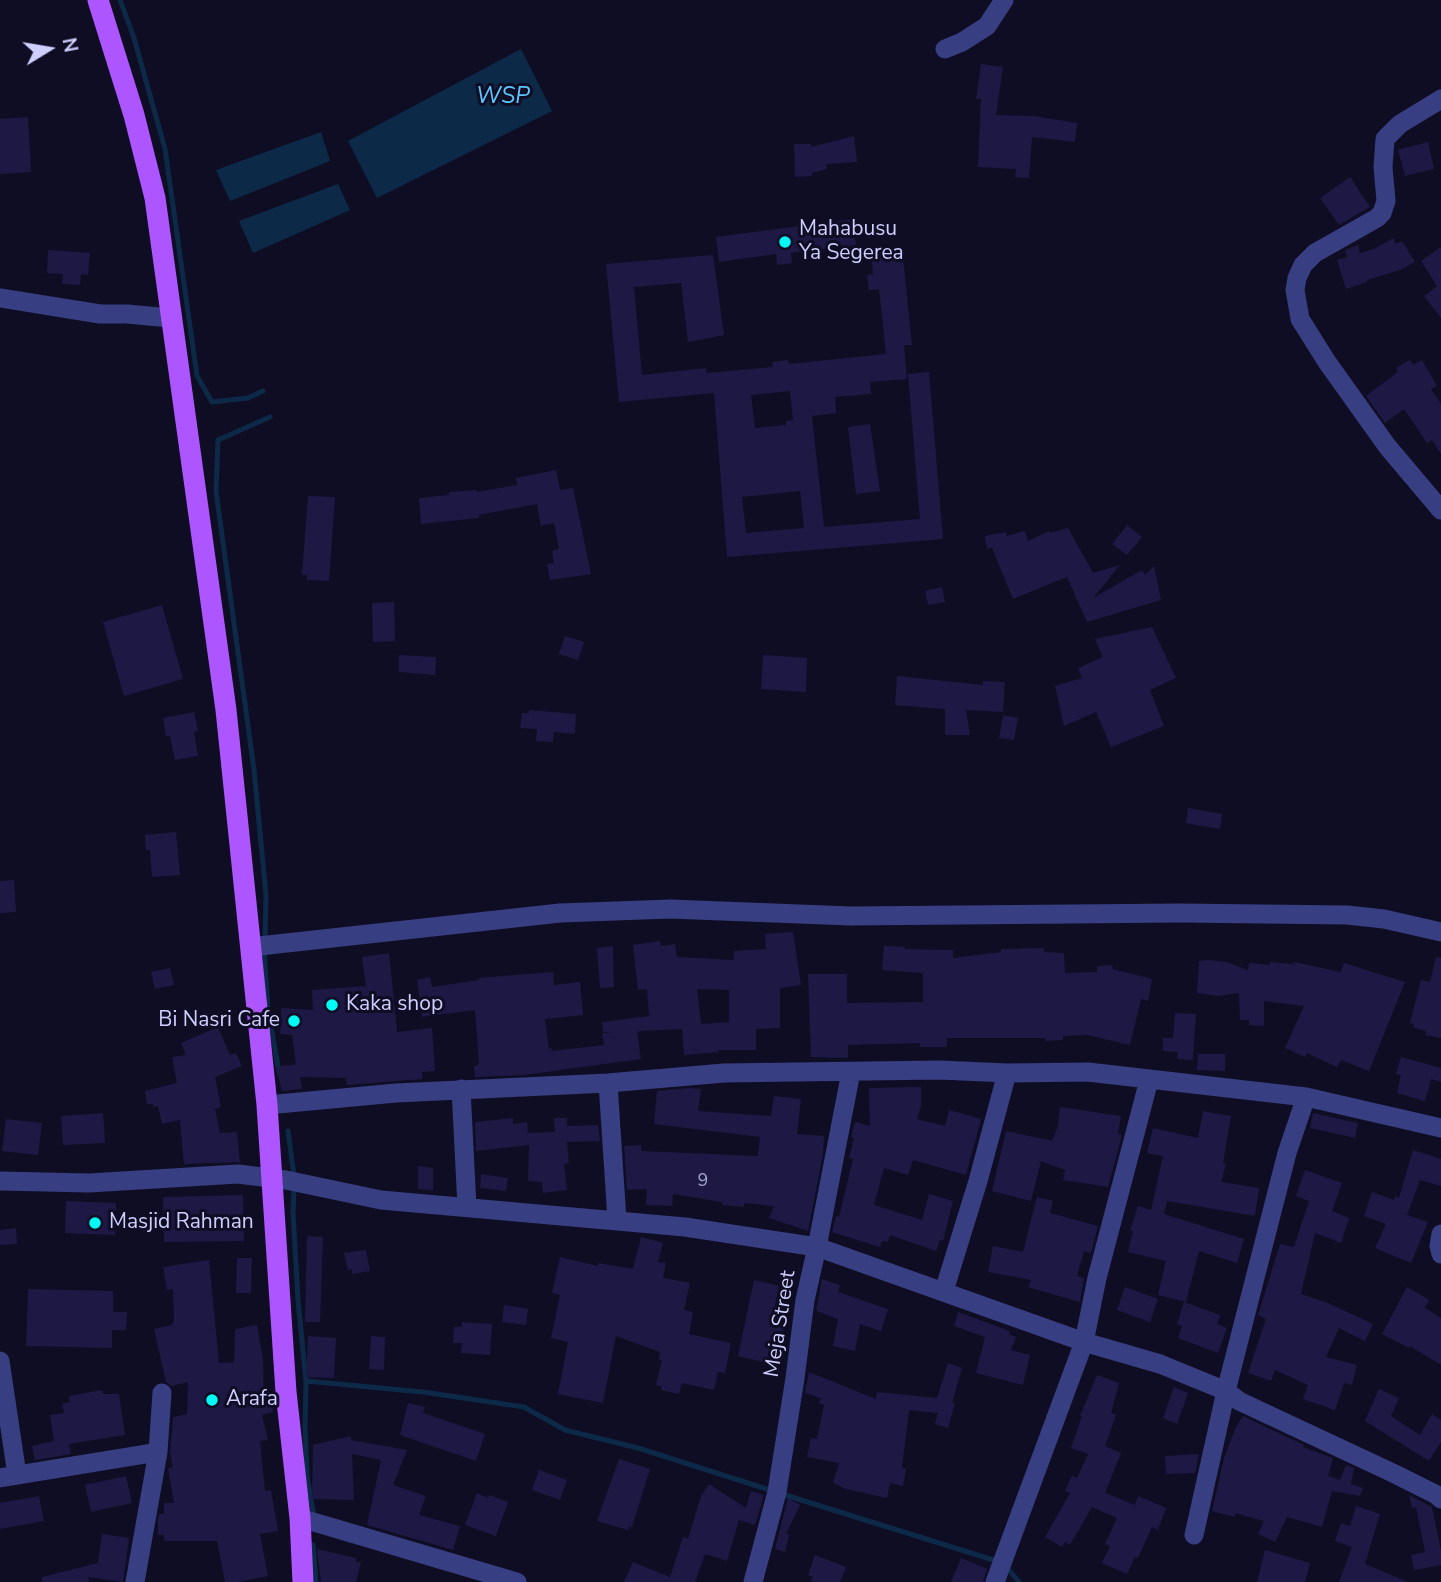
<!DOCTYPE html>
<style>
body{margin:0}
#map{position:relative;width:1441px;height:1582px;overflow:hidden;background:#0f0d23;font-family:"Nunito Sans",sans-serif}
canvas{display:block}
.north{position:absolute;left:14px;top:14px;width:70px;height:70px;-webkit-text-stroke:5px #0f0d23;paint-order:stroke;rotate:79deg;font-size:19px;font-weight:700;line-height:28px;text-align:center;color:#cfcfff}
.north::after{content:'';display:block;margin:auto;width:24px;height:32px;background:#cfcfff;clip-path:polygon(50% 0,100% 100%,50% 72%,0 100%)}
</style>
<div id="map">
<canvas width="1441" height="1582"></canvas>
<div class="north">N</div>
</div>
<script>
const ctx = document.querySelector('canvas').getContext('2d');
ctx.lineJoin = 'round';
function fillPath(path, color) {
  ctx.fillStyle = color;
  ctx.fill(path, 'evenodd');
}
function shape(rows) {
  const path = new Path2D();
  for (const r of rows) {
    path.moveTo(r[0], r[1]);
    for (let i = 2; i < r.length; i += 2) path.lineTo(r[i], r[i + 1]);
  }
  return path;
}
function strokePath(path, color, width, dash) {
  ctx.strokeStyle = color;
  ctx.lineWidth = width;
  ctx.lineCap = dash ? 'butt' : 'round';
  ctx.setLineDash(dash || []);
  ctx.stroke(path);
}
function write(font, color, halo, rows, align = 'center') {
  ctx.font = font + ' "Nunito Sans",sans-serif';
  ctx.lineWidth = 6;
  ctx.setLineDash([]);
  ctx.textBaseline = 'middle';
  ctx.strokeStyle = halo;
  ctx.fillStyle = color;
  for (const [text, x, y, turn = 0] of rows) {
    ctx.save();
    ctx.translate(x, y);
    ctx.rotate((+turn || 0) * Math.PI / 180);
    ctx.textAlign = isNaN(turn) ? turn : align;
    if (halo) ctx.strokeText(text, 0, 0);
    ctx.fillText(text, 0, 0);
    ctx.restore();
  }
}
const water = shape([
 [521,49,552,111,377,198,348,141],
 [321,132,330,161,230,201,216,170],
 [338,184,350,210,253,253,239,221]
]);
const stream = shape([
 [120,0,134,38,165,149,197,376,212,402,248,398,263,391],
 [265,940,266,895,254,770,216,491,218,440,270,417],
 [264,950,268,1010,279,1072],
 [288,1131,294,1176],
 [294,1186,293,1213,298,1300,306,1381,305,1427,307,1476,313,1511],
 [306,1381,423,1392,524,1407,565,1430,638,1448,773,1491],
 [782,1494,1003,1563,1019,1582],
 [313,1545,316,1582]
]);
const building = shape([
 [981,64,1003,67,996,115,1033,116,1077,123,1075,142,1032,137,1029,178,1015,177,1016,169,978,167,981,99,976,99],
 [28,117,31,172,0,174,0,119],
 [854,136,857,162,826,164,827,169,812,173,812,176,795,177,794,144,811,144,811,147],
 [1428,142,1434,169,1405,176,1398,150],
 [1350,177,1370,207,1339,225,1320,198],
 [853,219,856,245,791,253,792,263,777,265,776,254,719,262,716,237],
 [1393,238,1396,244,1402,241,1415,262,1400,270,1367,280,1367,282,1346,289,1337,260,1347,257,1345,250,1358,245,1360,253,1374,249],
 [1441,247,1441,318,1424,296,1437,286,1421,261],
 [902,248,912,345,904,345,907,379,870,382,871,394,835,397,836,413,812,416,824,527,920,519,908,374,929,372,943,539,727,557,714,393,619,402,606,264,713,255,724,335,688,342,681,283,634,287,642,375,706,368,707,373,773,367,772,362,788,360,789,364,886,354,879,289,869,290,867,275,873,274,871,252],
 [790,391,793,420,786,421,786,425,755,428,751,395],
 [800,491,804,528,746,533,742,497],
 [48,250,90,253,88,275,81,274,80,285,62,284,63,274,47,273],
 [1410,360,1413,365,1422,360,1437,386,1431,389,1441,404,1441,454,1432,440,1427,443,1404,409,1385,423,1366,396,1398,372,1396,368],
 [870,424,880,491,856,494,848,427],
 [556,470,560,490,573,488,591,574,550,580,547,564,554,563,552,551,559,549,554,523,541,526,537,504,479,515,479,518,421,524,419,498,449,495,449,492,477,490,477,492,517,485,516,478],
 [308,496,335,497,329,581,307,580,307,575,302,575],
 [1127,525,1142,537,1127,555,1112,544],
 [1068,528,1093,573,1120,565,1093,598,1142,570,1145,575,1154,566,1161,600,1087,622,1067,577,1013,599,992,548,987,549,985,536,1006,532,1007,536,1025,531,1028,541,1049,531,1050,533],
 [942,587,945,602,928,605,925,591],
 [394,602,395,641,373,642,372,603],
 [162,605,183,679,124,696,103,622],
 [1152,627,1176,678,1150,690,1164,726,1111,747,1096,712,1064,726,1055,686,1082,678,1078,668,1103,657,1095,639],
 [565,636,584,642,578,660,559,654],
 [399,655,436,657,435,675,399,672],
 [763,655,807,658,806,692,761,689],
 [897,676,983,685,983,681,1005,682,1003,712,966,710,970,735,945,735,945,709,895,705],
 [529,710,576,714,575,734,554,732,553,742,536,741,537,729,520,728,522,713,529,713],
 [194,712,198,731,194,732,198,756,175,760,170,736,166,736,163,718],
 [1003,715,1018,718,1014,740,999,738],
 [1188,808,1222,814,1220,829,1186,823],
 [176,832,180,875,152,877,150,850,146,850,145,835],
 [14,880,16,912,0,913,0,881],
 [793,932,801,985,780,988,780,1028,756,1029,756,1050,718,1050,719,1052,684,1055,682,1029,640,1031,637,1032,641,1059,524,1075,475,1077,474,1066,479,1065,475,1010,422,1017,417,980,430,977,432,987,479,980,479,978,553,972,554,985,580,982,583,1015,545,1019,549,1049,552,1048,552,1051,604,1045,602,1033,613,1032,603,1032,602,1022,649,1016,647,989,638,990,633,945,660,941,661,946,675,944,677,957,734,960,734,951,766,949,765,934],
 [697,989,729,990,729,1022,701,1024],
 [613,946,614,987,600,988,597,948],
 [884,946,905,947,904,949,953,950,953,958,1001,952,1001,949,1044,948,1044,952,1064,953,1065,973,1097,972,1097,966,1112,965,1113,969,1152,979,1148,1001,1141,999,1130,1045,1087,1035,1063,1036,1063,1040,1045,1041,1045,1038,947,1038,947,1047,920,1047,920,1043,848,1045,848,1058,811,1057,808,974,847,974,847,1003,923,1002,923,973,882,970],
 [389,953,397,1032,432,1028,435,1071,422,1072,422,1079,347,1085,346,1078,300,1077,302,1089,282,1091,276,1067,296,1064,292,1035,280,1034,281,1008,313,1010,312,990,366,986,362,957],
 [1436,957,1441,958,1441,1038,1425,1035,1426,1031,1413,1027,1414,1024,1410,1023,1421,980,1430,982],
 [1208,960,1227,962,1248,970,1249,963,1270,965,1270,962,1293,964,1294,962,1341,972,1344,963,1405,982,1369,1071,1341,1060,1337,1067,1307,1053,1305,1057,1285,1048,1304,1006,1264,1001,1264,1026,1249,1025,1249,1020,1240,1020,1239,993,1218,996,1197,993,1199,961],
 [170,968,174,985,155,989,151,972],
 [1175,1013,1196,1014,1193,1060,1177,1059,1178,1052,1163,1051,1163,1038,1173,1038],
 [218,1027,230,1055,236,1053,242,1066,215,1077,221,1107,215,1109,220,1133,237,1132,240,1162,184,1164,180,1120,162,1124,158,1106,154,1107,153,1104,147,1104,145,1091,177,1083,172,1057,186,1055,181,1043],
 [1198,1054,1225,1054,1225,1071,1197,1070],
 [1401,1057,1441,1068,1441,1082,1431,1079,1425,1101,1397,1093,1401,1075,1396,1074],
 [921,1087,921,1106,917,1119,945,1126,949,1110,981,1119,966,1175,913,1160,908,1175,884,1168,874,1205,922,1220,929,1194,953,1201,943,1241,940,1240,936,1251,890,1235,888,1242,882,1241,880,1247,832,1232,836,1216,839,1217,853,1159,849,1158,854,1138,851,1137,855,1122,870,1126,869,1088],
 [690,1088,701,1089,698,1111,771,1116,774,1096,801,1099,797,1134,824,1136,823,1154,808,1231,769,1218,774,1206,744,1203,744,1207,722,1205,722,1202,673,1194,672,1206,646,1205,647,1189,627,1190,624,1146,641,1145,641,1151,758,1156,760,1137,654,1124,657,1091],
 [1060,1107,1121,1116,1118,1134,1122,1135,1108,1187,1063,1180,1065,1170,1041,1161,1031,1201,992,1191,1006,1131,1052,1141,1058,1126],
 [1203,1111,1231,1116,1223,1163,1226,1164,1221,1182,1259,1188,1255,1216,1167,1201,1164,1214,1244,1239,1237,1263,1199,1251,1186,1302,1158,1295,1166,1261,1128,1252,1133,1231,1130,1230,1138,1206,1151,1210,1163,1156,1147,1153,1153,1128,1198,1138],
 [103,1113,105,1143,63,1145,61,1116],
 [1313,1113,1358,1123,1355,1138,1310,1128],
 [513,1118,513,1124,527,1122,528,1133,555,1132,554,1118,567,1118,567,1126,598,1125,600,1141,567,1142,569,1163,564,1164,567,1190,543,1193,542,1182,528,1181,529,1145,476,1151,475,1122],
 [6,1119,42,1123,38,1155,2,1151],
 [1413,1150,1441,1159,1441,1186,1420,1180,1407,1215,1428,1222,1411,1263,1375,1248,1386,1224,1364,1216,1372,1192,1394,1200,1395,1196,1399,1198],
 [418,1166,433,1168,433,1190,418,1189],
 [1305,1170,1342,1183,1332,1211,1349,1218,1341,1243,1315,1233,1301,1294,1328,1303,1373,1324,1365,1341,1339,1328,1326,1357,1357,1365,1352,1385,1344,1383,1335,1410,1303,1399,1308,1385,1275,1370,1271,1381,1248,1373,1266,1319,1258,1315,1280,1244,1294,1247,1309,1201,1296,1196],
 [481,1174,508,1178,506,1191,480,1188],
 [243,1195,244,1241,164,1242,163,1197],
 [1037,1197,1053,1201,1050,1213,1098,1226,1091,1253,1084,1251,1077,1276,1084,1278,1080,1302,1028,1287,1031,1280,988,1272,993,1246,1023,1252],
 [66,1201,116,1203,115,1235,65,1233],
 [16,1228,17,1244,0,1245,0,1230],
 [307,1236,323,1237,320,1322,305,1322],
 [641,1237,663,1243,658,1262,666,1263,663,1278,690,1283,684,1310,693,1312,689,1334,731,1343,725,1373,718,1372,714,1390,682,1383,679,1394,661,1390,662,1387,656,1385,662,1360,659,1360,660,1352,616,1336,603,1403,558,1394,568,1342,551,1338,560,1295,552,1293,560,1257,598,1266,598,1263,633,1269],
 [366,1250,370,1271,352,1274,352,1269,348,1270,344,1253],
 [237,1258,252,1258,251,1293,236,1293],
 [209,1260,219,1363,234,1362,235,1329,257,1325,263,1360,264,1400,271,1399,273,1412,262,1415,268,1440,260,1441,265,1491,271,1490,278,1531,260,1534,268,1576,238,1582,225,1582,217,1541,164,1541,164,1535,158,1535,158,1520,159,1514,164,1514,164,1503,174,1503,168,1468,173,1467,170,1453,173,1417,187,1414,188,1382,171,1386,166,1382,154,1329,172,1325,174,1320,173,1289,167,1290,163,1267],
 [822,1279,840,1285,838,1292,888,1309,881,1331,860,1324,855,1351,833,1346,838,1319,816,1311],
 [754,1280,779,1286,771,1324,784,1327,777,1360,764,1357,763,1362,738,1356],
 [1125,1287,1158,1299,1150,1322,1117,1310],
 [1407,1287,1429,1300,1425,1308,1441,1318,1441,1365,1410,1346,1409,1348,1382,1334],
 [28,1289,113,1291,113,1312,127,1312,126,1330,112,1330,112,1348,26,1346],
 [1184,1302,1220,1315,1217,1324,1227,1328,1218,1353,1178,1338,1182,1326,1177,1324],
 [504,1305,528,1309,526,1325,502,1322],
 [958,1312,1010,1331,1009,1334,1016,1337,1011,1350,1030,1355,1023,1385,976,1373,985,1337,954,1326],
 [462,1322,492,1324,490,1355,461,1353,462,1343,453,1343,454,1327,462,1327],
 [308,1336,336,1338,334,1378,306,1377],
 [371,1336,385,1337,384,1370,369,1369],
 [948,1363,962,1368,952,1403,955,1403,948,1428,935,1424,938,1413,909,1410,902,1468,906,1469,903,1486,890,1483,887,1498,846,1489,833,1483,839,1463,807,1457,811,1438,817,1439,824,1405,819,1403,821,1398,805,1393,809,1372,876,1399,877,1392,937,1398],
 [1097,1375,1119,1383,1111,1413,1116,1415,1105,1446,1121,1453,1105,1493,1135,1505,1138,1496,1166,1508,1158,1530,1152,1527,1138,1558,1135,1557,1127,1574,1102,1563,1110,1546,1105,1544,1117,1518,1092,1507,1070,1545,1065,1542,1062,1547,1045,1537,1070,1493,1065,1491,1072,1476,1077,1478,1088,1454,1071,1448,1082,1416,1080,1416],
 [1174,1387,1188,1393,1177,1424,1163,1418],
 [1379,1389,1399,1398,1391,1416,1420,1435,1432,1414,1441,1420,1441,1442,1429,1461,1365,1421],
 [102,1390,103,1394,119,1394,125,1435,69,1444,71,1454,35,1460,32,1446,54,1441,50,1415,64,1413,62,1404,70,1402,69,1396],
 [408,1403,425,1407,423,1413,485,1434,476,1461,400,1435],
 [1243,1416,1304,1445,1303,1447,1333,1458,1328,1476,1340,1480,1346,1465,1354,1468,1351,1484,1363,1488,1360,1496,1332,1491,1322,1527,1287,1517,1275,1542,1258,1534,1264,1521,1235,1513,1235,1517,1212,1511,1224,1458,1236,1427],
 [351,1436,351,1440,407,1450,393,1485,426,1496,419,1515,460,1526,453,1550,367,1525,381,1460,352,1454,354,1500,312,1499,313,1445],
 [1199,1454,1195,1473,1166,1474,1165,1456],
 [619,1459,650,1469,632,1527,629,1526,628,1530,597,1521],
 [539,1470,567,1480,560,1500,532,1490],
 [126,1476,132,1503,91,1512,85,1485],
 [709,1484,746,1508,751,1491,764,1495,755,1525,739,1520,727,1561,705,1554,695,1582,624,1582,633,1562,670,1577,683,1537,688,1539,701,1496],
 [477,1493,488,1498,489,1495,508,1502,496,1536,465,1525],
 [1409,1495,1432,1507,1441,1551,1441,1565,1414,1570,1411,1555,1425,1552,1416,1507,1412,1508],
 [39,1496,44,1521,0,1529,0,1503],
 [788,1498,800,1505,786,1534,789,1535,785,1552,775,1549],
 [1356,1506,1380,1514,1365,1564,1408,1582,1339,1582,1352,1547,1335,1541,1341,1523,1350,1526],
 [102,1534,129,1538,123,1582,88,1577,89,1582,42,1582,42,1577,98,1563],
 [317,1549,356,1558,356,1562,361,1562,356,1582,321,1582],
 [1265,1550,1310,1563,1305,1582,1257,1582],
 [815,1555,846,1567,840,1582,811,1582,813,1577,808,1575],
 [961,1558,987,1569,983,1582,951,1582]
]);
const minor = shape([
 [945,49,962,42,987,26,1004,0],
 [1441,99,1400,124,1385,139,1383,167,1386,201,1382,213,1377,218,1315,253,1303,265,1297,278,1295,290,1300,319,1327,362,1387,446,1441,510],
 [0,298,100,314,127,314,170,318],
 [250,947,560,913,670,909,851,916,1180,913,1347,915,1384,919,1441,932],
 [608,1083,617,1220],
 [461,1089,467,1207],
 [267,1105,396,1093,608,1083,724,1073,940,1070,1007,1073,1088,1072,1306,1097,1441,1128],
 [0,1181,89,1183,238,1174,286,1180,381,1200,685,1227,817,1247,1084,1342,1160,1364,1226,1391,1239,1401,1395,1474,1435,1494,1441,1499],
 [1441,1234,1439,1246,1441,1254],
 [944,1291,978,1181,1007,1073],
 [0,1361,17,1475],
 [0,1478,158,1452],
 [300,1518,517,1582],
 [1194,1535,1226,1391,1287,1153,1306,1097],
 [135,1582,158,1452,162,1393],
 [753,1582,777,1492,795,1378,805,1300,817,1247,851,1072],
 [995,1582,1084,1342,1097,1278,1149,1080]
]);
const major = shape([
 [98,0,134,115,155,198,226,710,267,1105,286,1392,300,1518,303,1582]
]);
const markers = [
 [785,242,7,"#00faf6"],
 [332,1005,7,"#00faf6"],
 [294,1021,7,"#00faf6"],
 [95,1223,7,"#00faf6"],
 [212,1400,7,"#00faf6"]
];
const numberNames = [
 ["9",703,1182]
];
const poiNames = [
 ["Mahabusu",799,230],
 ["Ya Segerea",799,254],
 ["Kaka shop",346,1005],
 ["Bi Nasri Cafe",280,1021,"right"],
 ["Masjid Rahman",109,1223],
 ["Arafa",226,1400]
];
const streetNames = [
 ["Meja Street",781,1324,-81]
];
const waterNames = [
 ["WSP",503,97]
];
fillPath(water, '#0c2a48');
strokePath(stream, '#0c2a48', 5);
fillPath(building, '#1d1944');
strokePath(minor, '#383e82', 19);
strokePath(major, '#ad56ff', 21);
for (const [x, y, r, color] of markers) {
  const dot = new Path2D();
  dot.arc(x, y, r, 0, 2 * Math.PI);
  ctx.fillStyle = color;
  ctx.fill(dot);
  strokePath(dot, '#0f0d23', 2.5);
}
write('18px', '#a2a2d0', null, numberNames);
write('21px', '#cfcfff', '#0f0d23', poiNames, 'left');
write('21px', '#cfcfff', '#0f0d23', streetNames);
write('italic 23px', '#5dc6ff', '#0f0d23', waterNames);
</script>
